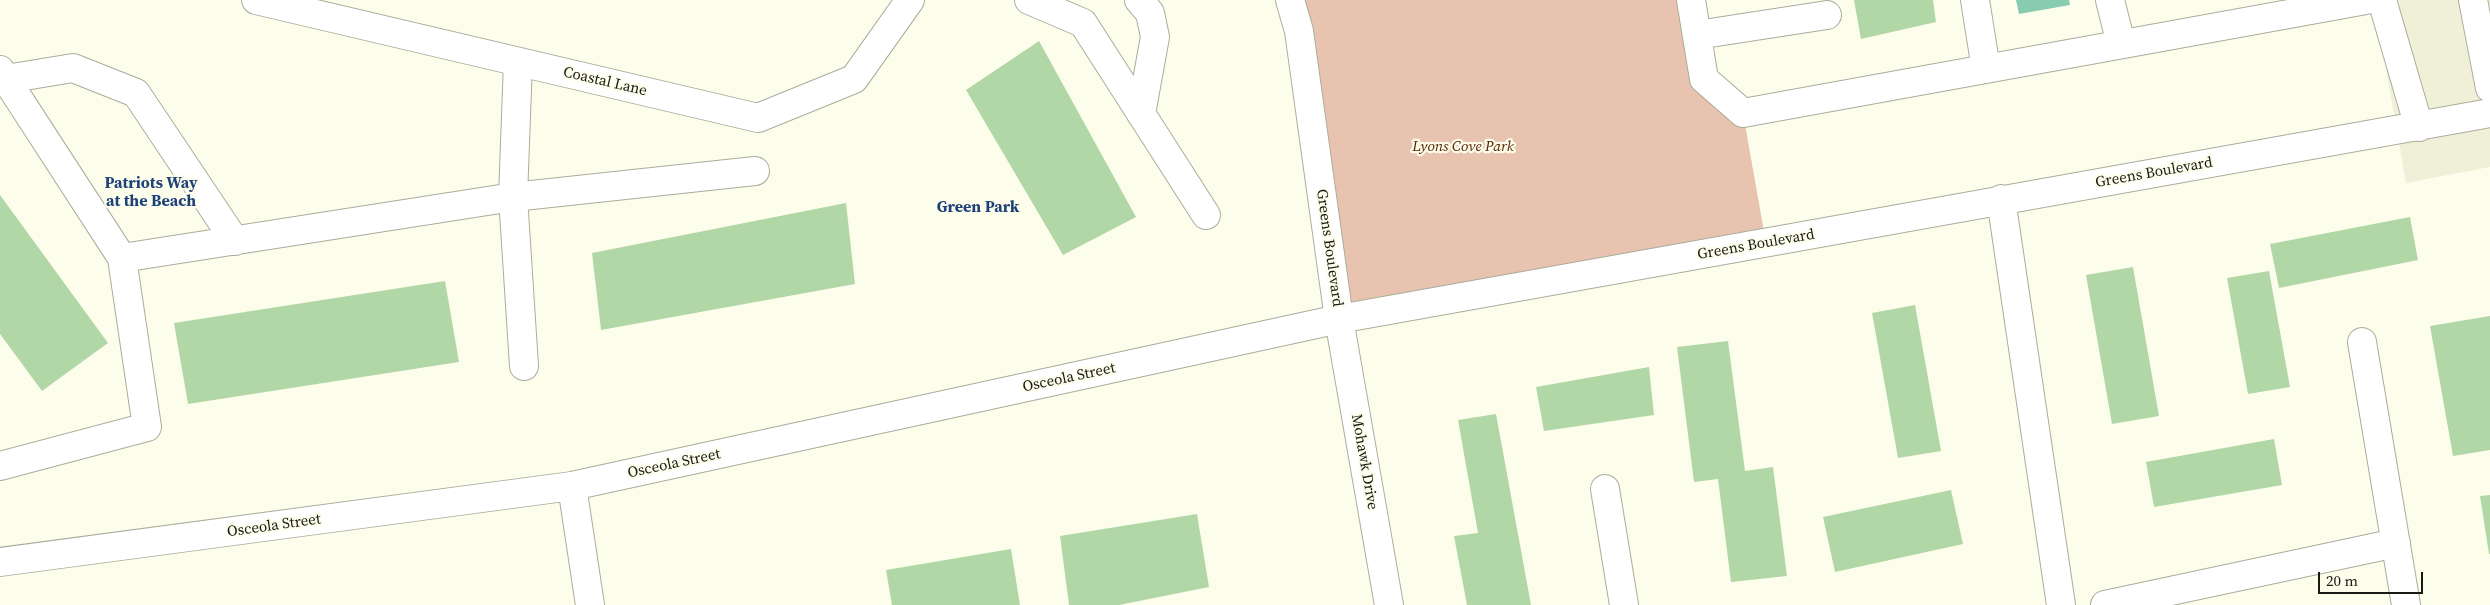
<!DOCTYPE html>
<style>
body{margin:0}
#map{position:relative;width:2490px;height:605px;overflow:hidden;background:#fdfdec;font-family:"Source Serif 4",serif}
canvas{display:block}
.scale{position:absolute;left:2318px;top:572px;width:105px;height:22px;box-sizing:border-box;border:2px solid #1a1a15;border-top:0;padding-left:6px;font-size:15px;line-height:18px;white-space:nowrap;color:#1a1a15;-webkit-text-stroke:4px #fdfdec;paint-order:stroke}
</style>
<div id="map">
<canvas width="2490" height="605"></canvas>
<div class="scale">20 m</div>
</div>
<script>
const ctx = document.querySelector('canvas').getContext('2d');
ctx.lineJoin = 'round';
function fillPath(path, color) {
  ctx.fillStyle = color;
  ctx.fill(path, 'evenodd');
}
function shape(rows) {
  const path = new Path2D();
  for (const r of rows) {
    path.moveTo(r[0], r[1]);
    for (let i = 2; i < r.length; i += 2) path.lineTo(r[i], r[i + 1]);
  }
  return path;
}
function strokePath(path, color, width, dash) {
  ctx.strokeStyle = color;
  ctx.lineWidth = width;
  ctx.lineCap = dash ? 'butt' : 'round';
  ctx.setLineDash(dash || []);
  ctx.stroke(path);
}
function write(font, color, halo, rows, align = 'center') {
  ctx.font = font + ' "Source Serif 4",serif';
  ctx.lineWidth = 4.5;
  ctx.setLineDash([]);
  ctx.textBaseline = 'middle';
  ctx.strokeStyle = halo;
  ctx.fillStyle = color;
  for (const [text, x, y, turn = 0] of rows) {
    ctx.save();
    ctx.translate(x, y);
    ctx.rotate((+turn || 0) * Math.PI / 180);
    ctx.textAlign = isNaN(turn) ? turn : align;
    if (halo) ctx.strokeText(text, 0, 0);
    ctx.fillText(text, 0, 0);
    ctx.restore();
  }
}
const built = shape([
 [2374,0,2490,0,2490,167,2406,183]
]);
const green = shape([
 [1290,0,1691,0,1704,79,1743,113,1766,243,1339,319]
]);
const water = shape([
 [2016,0,2069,0,2070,5,2019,14]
]);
const building = shape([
 [1854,0,1933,0,1936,22,1861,39],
 [1039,41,1136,217,1063,255,966,90],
 [0,195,108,343,42,391,0,334],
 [846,203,855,284,601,330,592,253],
 [2410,217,2418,260,2279,288,2270,244],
 [2133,267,2159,416,2112,424,2086,275],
 [2269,271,2290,387,2248,394,2227,278],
 [445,281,459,362,188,404,174,323],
 [1915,305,1941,451,1898,458,1872,313],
 [2490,316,2490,450,2453,456,2430,326],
 [1728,341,1745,471,1773,467,1787,576,1731,582,1718,479,1694,482,1677,347],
 [1649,367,1654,415,1544,431,1536,387],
 [1496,414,1531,605,1467,605,1454,536,1478,533,1458,420],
 [2274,439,2282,485,2154,507,2146,462],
 [1951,490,1963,544,1835,572,1823,517],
 [2490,495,2490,554,2489,554,2480,496],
 [1197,514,1209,587,1119,605,1069,605,1060,536],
 [1011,549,1020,605,892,605,886,570]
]);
const minor = shape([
 [256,0,758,118,854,79,910,0],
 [1029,0,1083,23,1206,215],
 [1139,0,1150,13,1155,37,1141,114],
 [1290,0,1299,31,1339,319,1389,605],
 [1691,0,1704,79,1743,113,2366,0],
 [1975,0,1986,69],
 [2110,0,2121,44],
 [2382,0,2419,127],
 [2473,0,2490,88],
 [1697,35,1827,15],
 [518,62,513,197,524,366],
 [0,70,122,258,513,197,755,171],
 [6,79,73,68,136,93,235,241],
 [2001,199,2061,605],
 [2362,342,2406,605],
 [0,466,147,427,122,258],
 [572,486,590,605],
 [1605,489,1624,605],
 [0,562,572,486,1339,319,2490,113],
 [2105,605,2396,543]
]);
const streetNames = [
 ["Coastal Lane",605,82,13],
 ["Greens Boulevard",2154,173,-10],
 ["Greens Boulevard",1756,245,-10],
 ["Greens Boulevard",1329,248,82],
 ["Osceola Street",1069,378,-12],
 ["Mohawk Drive",1364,462,80],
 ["Osceola Street",674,464,-12],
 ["Osceola Street",274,526,-8]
];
const parkNames = [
 ["Lyons Cove Park",1463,147]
];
const neighbourhoodNames = [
 ["Patriots Way",151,184],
 ["at the Beach",151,202],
 ["Green Park",978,208]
];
fillPath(built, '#f0f0d8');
fillPath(green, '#e8c3b0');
fillPath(water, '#87cbb1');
fillPath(building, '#b2d7a6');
strokePath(minor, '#abac9c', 30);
strokePath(minor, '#fff', 28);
write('15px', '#1a1a15', '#fdfdec', streetNames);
write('italic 15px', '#562302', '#fdfdec', parkNames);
write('bold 16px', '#1e4177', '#fdfdec', neighbourhoodNames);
</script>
